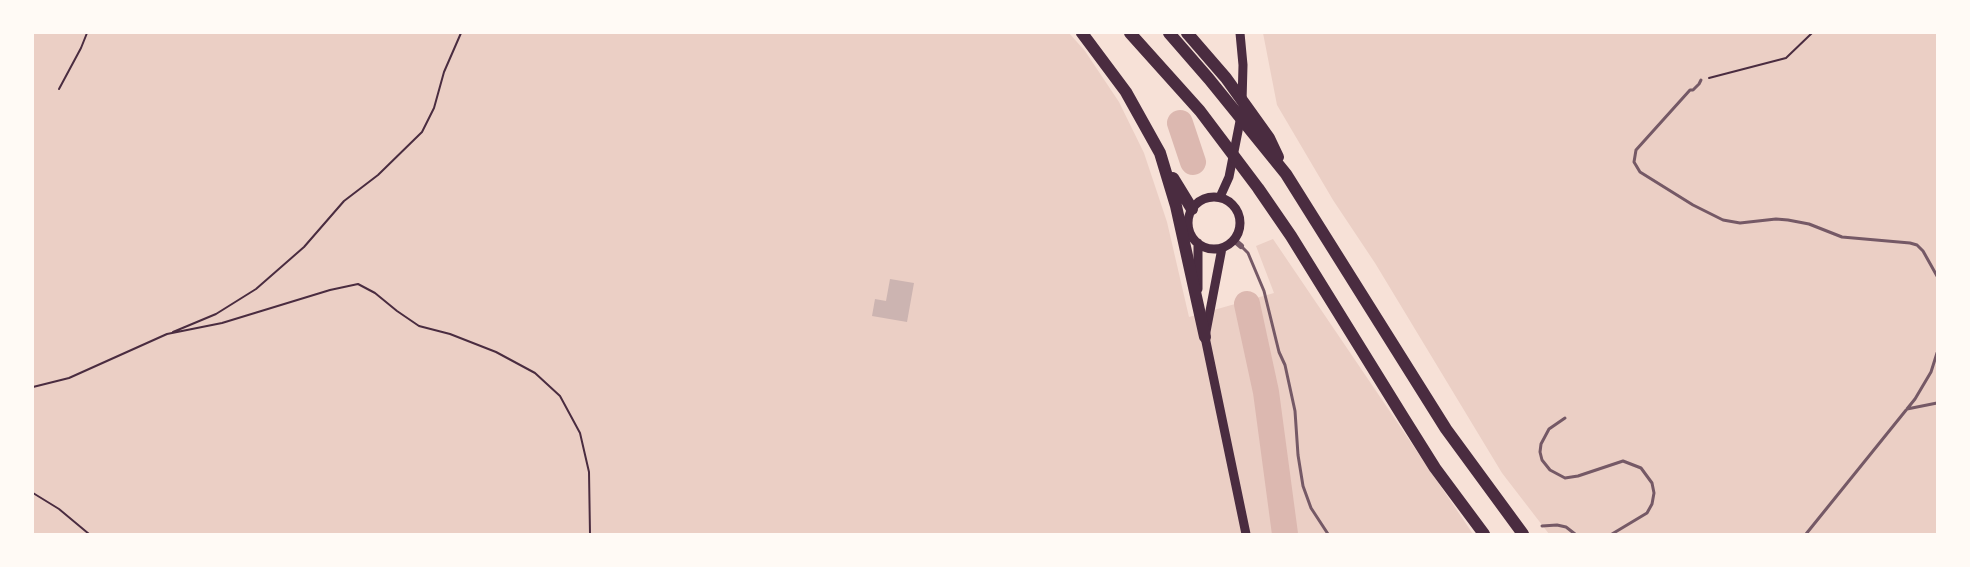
<!DOCTYPE html>
<style>
body{margin:0}
#map{position:relative;width:1970px;height:567px;overflow:hidden;background:#f7e1d7;font-family:"Public Sans",sans-serif}
canvas{display:block}
.frame{position:absolute;inset:0;border:34px solid #fffaf5;pointer-events:none}
</style>
<div id="map">
<canvas width="1970" height="567"></canvas>
<div class="frame"></div>
</div>
<script>
const ctx = document.querySelector('canvas').getContext('2d');
ctx.lineJoin = 'round';
function fillPath(path, color) {
  ctx.fillStyle = color;
  ctx.fill(path, 'evenodd');
}
function shape(rows) {
  const path = new Path2D();
  for (const r of rows) {
    if (r.length === 3) {
      path.moveTo(r[0] + r[2], r[1]);
      path.arc(r[0], r[1], r[2], 0, 2 * Math.PI);
      continue;
    }
    path.moveTo(r[0], r[1]);
    for (let i = 2; i < r.length; i += 2) path.lineTo(r[i], r[i + 1]);
  }
  return path;
}
function strokePath(path, color, width, dash) {
  ctx.strokeStyle = color;
  ctx.lineWidth = width;
  ctx.lineCap = dash ? 'butt' : 'round';
  ctx.setLineDash(dash || []);
  ctx.stroke(path);
}
const green = shape([
 [33,33,1069,33,1085,51,1119,102,1144,153,1167,222,1189,317,1274,293,1256,246,1273,239,1473,534,33,534],
 [1263,33,1937,33,1937,534,1549,534,1502,473,1375,263,1333,200,1277,105]
]);
const river = shape([
 [1180,123,1193,162],
 [1247,304,1266,392,1285,534]
]);
const building = shape([
 [890,279,914,283,907,322,872,316,875,299,886,301]
]);
const path = shape([
 [1709,78,1786,58,1812,33],
 [59,89,81,48,87,33],
 [173,332,216,314,256,289,304,247,344,201,378,175,422,132,434,108,444,72,461,33],
 [33,387,69,378,167,334,222,323,330,290,358,284,375,293,397,311,419,326,450,334,496,352,535,373,560,396,580,433,589,472,590,534],
 [33,493,59,509,89,534]
]);
const service = shape([
 [1701,80,1699,84,1693,90,1690,90,1636,150,1634,162,1640,172,1693,205,1723,220,1740,223,1776,219,1788,220,1809,224,1842,237,1910,243,1917,245,1923,251,1937,276],
 [1242,247,1248,253,1264,291,1279,352,1285,365,1295,411,1298,455,1303,486,1311,508,1328,534],
 [1907,409,1937,403],
 [1565,418,1549,429,1541,444,1540,452,1542,460,1550,470,1565,478,1578,476,1623,461,1641,468,1652,483,1654,493,1652,504,1647,513,1612,534],
 [1542,526,1557,525,1566,527,1575,534],
 [1806,534,1915,399,1931,372,1937,353]
]);
const minor = shape([
 [1234,240,1241,246]
]);
const secondary = shape([
 [1240,33,1243,65,1242,102],
 [1214,223,26],
 [1220,197,1229,177,1241,116],
 [1198,243,1198,289],
 [1222,248,1205,337,1246,534]
]);
const motorway = shape([
 [1082,33,1126,92,1160,153,1176,206,1205,337],
 [1130,33,1200,111,1258,188,1291,236,1403,417,1435,468,1484,534],
 [1169,33,1209,79,1286,174,1446,429,1523,534],
 [1187,33,1226,78,1269,138,1278,157],
 [1173,178,1192,209]
]);
fillPath(green, '#ebcfc5');
strokePath(river, '#dcb8b0', 26);
fillPath(building, '#ccb4b1');
strokePath(path, '#4a2c40', 2);
strokePath(service, '#755966', 3);
strokePath(minor, '#755966', 6);
strokePath(secondary, '#4a2c40', 9);
strokePath(motorway, '#4a2c40', 12);
</script>
